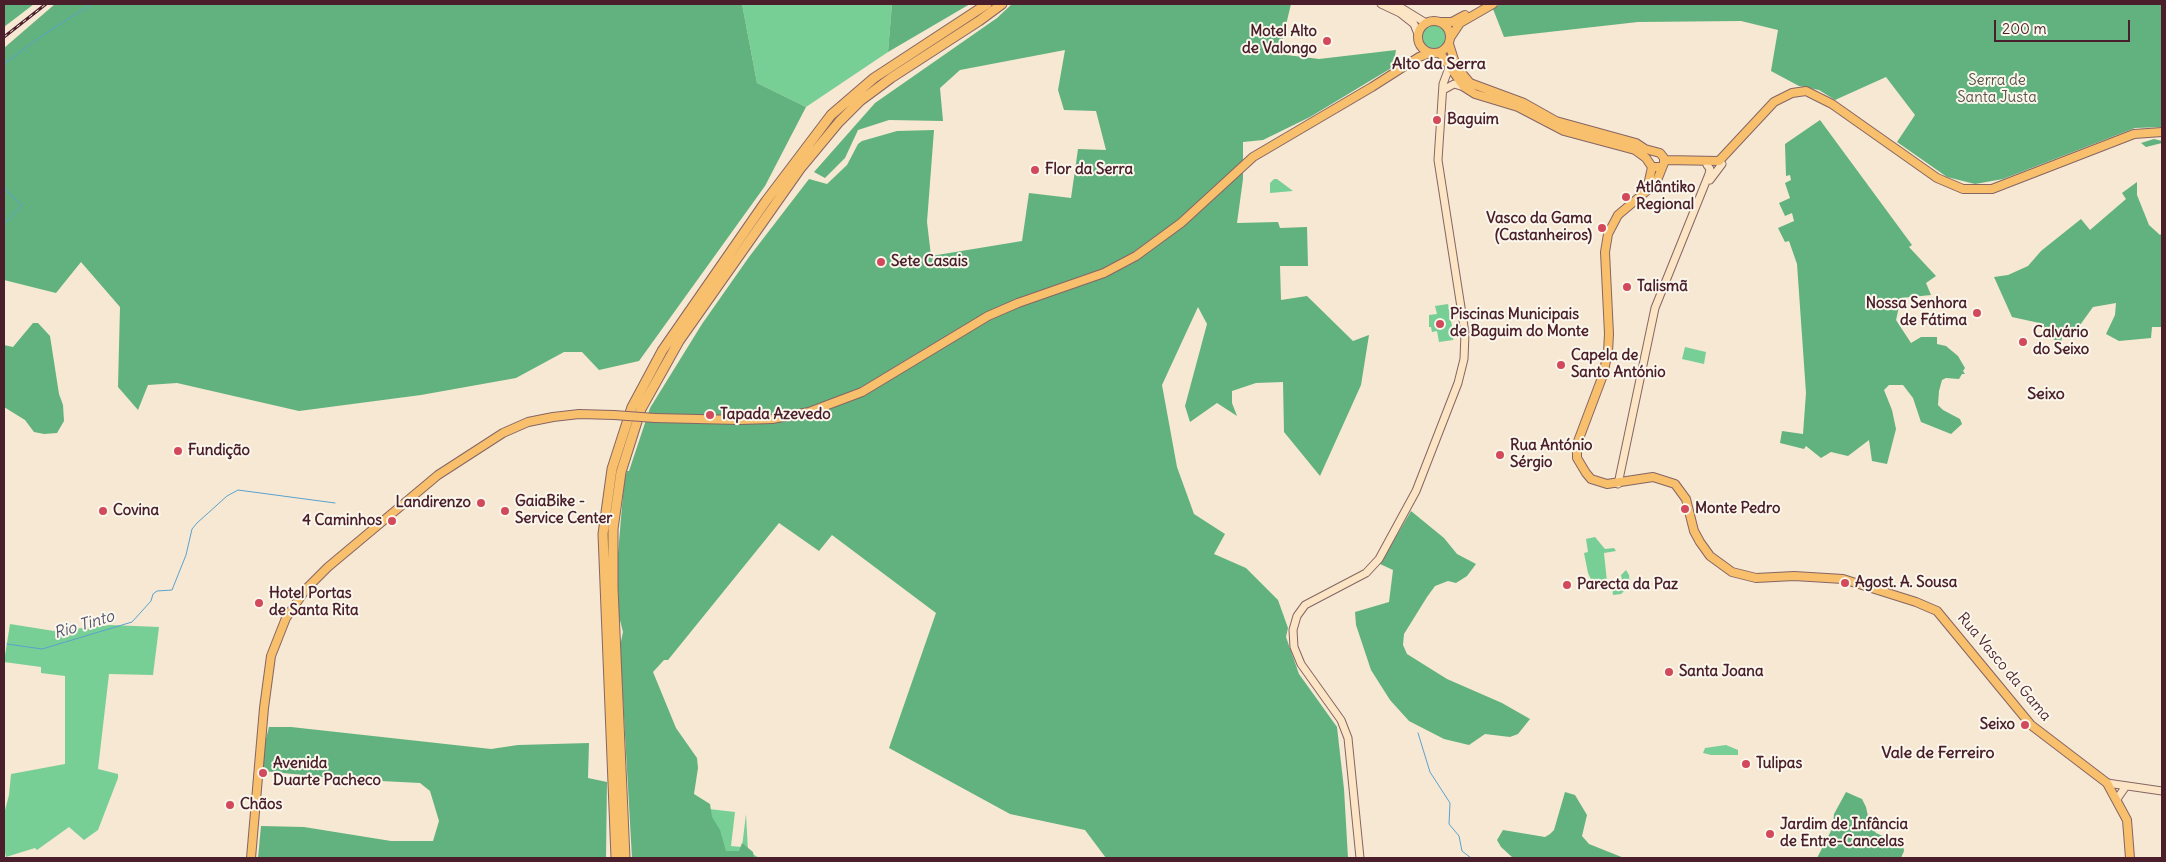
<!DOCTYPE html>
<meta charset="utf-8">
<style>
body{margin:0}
#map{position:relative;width:2166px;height:862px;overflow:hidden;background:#f6e8d2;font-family:Delius,sans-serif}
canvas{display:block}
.frame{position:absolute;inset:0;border:5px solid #4a1f2b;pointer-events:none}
.scale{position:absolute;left:1994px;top:20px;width:136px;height:22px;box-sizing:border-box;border:2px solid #4a1f2b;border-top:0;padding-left:6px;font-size:15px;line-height:18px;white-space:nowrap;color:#4a1f2b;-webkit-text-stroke:4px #fbf7ec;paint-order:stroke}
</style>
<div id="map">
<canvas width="2166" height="862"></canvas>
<div class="frame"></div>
<div class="scale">200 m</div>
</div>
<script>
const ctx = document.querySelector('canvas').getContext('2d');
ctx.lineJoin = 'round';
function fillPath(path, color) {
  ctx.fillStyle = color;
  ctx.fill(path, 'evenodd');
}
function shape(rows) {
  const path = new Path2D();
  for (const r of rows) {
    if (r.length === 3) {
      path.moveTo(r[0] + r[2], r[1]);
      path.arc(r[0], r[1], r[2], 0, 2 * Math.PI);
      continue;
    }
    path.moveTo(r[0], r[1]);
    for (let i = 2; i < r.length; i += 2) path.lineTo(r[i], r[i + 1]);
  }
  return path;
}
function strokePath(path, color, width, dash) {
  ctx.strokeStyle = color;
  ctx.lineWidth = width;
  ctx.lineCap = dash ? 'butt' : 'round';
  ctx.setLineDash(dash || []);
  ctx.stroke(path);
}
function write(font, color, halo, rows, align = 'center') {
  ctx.font = font + ' Delius,sans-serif';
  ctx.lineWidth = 4;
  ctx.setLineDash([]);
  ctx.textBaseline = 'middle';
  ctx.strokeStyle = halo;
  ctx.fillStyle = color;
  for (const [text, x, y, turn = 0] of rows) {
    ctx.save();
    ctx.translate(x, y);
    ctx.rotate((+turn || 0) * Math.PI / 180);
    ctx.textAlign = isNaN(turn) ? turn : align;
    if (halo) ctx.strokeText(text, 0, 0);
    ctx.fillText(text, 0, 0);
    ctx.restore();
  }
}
const green = shape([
 [742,4,892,4,888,52,806,107,757,83],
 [1434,37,13],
 [1274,179,1277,179,1293,191,1270,193,1270,183],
 [1448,304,1454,337,1453,340,1439,342,1437,331,1432,332,1431,327,1429,327,1429,315,1437,314,1435,306],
 [1685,347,1706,352,1704,364,1682,359],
 [1595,537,1605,549,1614,548,1616,551,1604,553,1607,582,1593,584,1588,573,1584,553,1588,552,1586,539],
 [1626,570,1629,575,1630,586,1621,594,1613,595,1612,587,1623,585,1621,575],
 [10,624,54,631,110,625,159,627,153,675,109,674,98,769,118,774,118,778,98,830,84,840,69,827,37,850,35,848,6,857,4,848,4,814,9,795,11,774,65,764,65,676,41,673,41,667,4,662],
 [1726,745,1738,750,1738,755,1711,755,1703,753,1705,748],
 [691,807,735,812,731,846,742,847,746,814,748,851,759,858,681,858]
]);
const forest = shape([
 [4,4,34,4,4,27],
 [55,4,742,4,757,83,806,107,765,186,639,361,599,370,582,352,564,352,516,378,421,395,299,411,177,383,148,385,138,410,118,387,120,307,81,262,56,293,4,280,4,48],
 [892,4,970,4,888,52],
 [1012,4,1291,4,1279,54,1319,59,1396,50,1393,67,1310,117,1263,140,1243,142,1243,179,1237,223,1278,222,1280,228,1307,227,1308,266,1280,266,1281,300,1307,296,1353,341,1369,335,1361,385,1320,476,1284,432,1283,382,1256,383,1232,391,1232,403,1237,416,1217,403,1190,422,1185,406,1207,324,1198,307,1162,385,1177,467,1194,514,1225,534,1214,554,1246,568,1278,600,1288,628,1286,637,1299,674,1337,727,1344,789,1348,858,1106,858,1085,830,1010,814,889,748,936,613,832,535,819,551,779,523,668,660,664,660,653,672,676,728,697,758,698,768,694,794,710,804,712,817,720,830,726,851,739,851,742,843,753,852,754,858,632,858,620,646,623,632,619,616,617,566,624,482,627,471,629,471,650,408,702,324,749,257,809,179,827,184,847,165,858,144,862,141,897,131,934,130,927,222,931,256,1022,241,1029,193,1071,198,1078,149,1106,150,1096,111,1064,110,1058,90,1065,50,960,70,940,88,943,121,889,120,858,130,845,158,825,178,814,172,875,103,997,18],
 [1500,4,2162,4,2162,127,2135,128,2003,179,1975,184,1947,177,1897,142,1915,115,1886,77,1835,100,1819,90,1799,86,1771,71,1778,30,1741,21,1638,22,1504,37,1493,9],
 [1820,120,1912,245,1909,247,1936,276,1926,283,1931,295,1901,298,1896,320,1911,343,1921,337,1937,337,1937,344,1946,346,1958,356,1965,368,1963,371,1965,374,1962,374,1959,379,1946,378,1942,380,1939,391,1938,405,1943,410,1960,419,1962,424,1951,434,1921,422,1913,398,1903,385,1889,385,1884,390,1892,410,1896,429,1887,464,1872,461,1869,440,1848,456,1831,452,1821,458,1806,446,1804,449,1780,443,1782,431,1803,434,1806,393,1797,264,1789,241,1785,242,1778,228,1794,221,1792,213,1785,216,1779,203,1790,198,1785,183,1791,180,1790,175,1786,176,1785,144],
 [2154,139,2162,141,2162,143,2146,147,2141,143],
 [2137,182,2137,195,2149,225,2160,235,2162,233,2162,327,2152,327,2151,338,2119,341,2106,334,2115,315,2116,303,2093,307,2080,325,2062,337,2061,343,2043,334,2044,324,2012,317,1994,277,2008,275,2028,266,2041,251,2081,219,2090,230,2126,199,2122,193],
 [33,323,38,323,50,336,59,394,63,405,64,421,57,433,44,434,34,432,25,420,4,407,4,345,13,347],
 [1411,511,1444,538,1457,554,1476,564,1467,576,1456,583,1448,581,1435,586,1427,597,1404,634,1403,645,1407,654,1447,679,1502,703,1530,719,1518,734,1510,737,1485,734,1469,745,1444,739,1409,721,1390,700,1371,670,1356,625,1355,612,1389,602,1393,570,1380,564],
 [269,727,291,727,491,749,518,745,589,743,588,778,607,782,606,858,258,858,261,826,304,827,391,841,433,841,439,821,430,791,420,783,343,779,263,771,264,747],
 [1565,792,1575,795,1587,815,1582,836,1589,844,1624,858,1513,858,1501,847,1497,840,1503,830,1545,837,1550,834,1554,830],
 [1846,792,1862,799,1866,807,1870,825,1876,833,1903,845,1904,851,1901,858,1817,858,1833,827,1834,814]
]);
const stream = shape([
 [4,64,43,35,92,4],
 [4,181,5,190,22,205,4,224],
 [7,644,42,649,132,622,151,601,153,594,157,591,172,590,186,555,192,529,197,523,227,496,238,490,335,503],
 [1418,733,1430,772,1450,803,1449,824,1459,836,1462,851,1471,858]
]);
const secondary = shape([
 [1381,4,1400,13,1414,24,1418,34],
 [1395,4,1426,23],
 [1443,90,1454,84,1464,87],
 [1710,180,1722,164],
 [1618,484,1655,308,1709,174,1710,169,1707,165],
 [2107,783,2162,791],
 [2117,799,2126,786],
 [1360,858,1348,738,1341,720,1301,664,1294,647,1293,630,1297,616,1305,605,1366,573,1379,559,1416,491,1458,383,1464,359,1465,333,1438,160,1443,84,1450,65]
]);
const primary = shape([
 [1434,37,16],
 [1441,22,1452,22,1465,15],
 [1450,38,1460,23,1493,4],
 [1449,44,1456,66,1470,83,1524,103,1556,121,1636,143,1645,149,1660,153,1664,158,1664,163,1656,183,1618,215,1608,234,1605,252,1609,334,1608,352,1603,375,1577,444,1577,458,1586,473,1591,479,1607,484,1653,477,1675,484,1686,499,1694,531,1700,542,1710,556,1732,572,1756,578,1794,576,1843,579,1916,602,1937,611,2031,725,2107,783,2127,820,2130,858],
 [1440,53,1464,87,1475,94,1518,107,1564,131,1635,150,1646,158,1652,167,1661,167],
 [1665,160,1719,161,1774,102,1792,93,1806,91,1832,104,1937,178,1963,189,1992,189,2134,134,2162,132],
 [1647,190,1652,167],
 [655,418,739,420,772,419,809,412,862,392,988,316,1018,303,1104,273,1136,256,1181,223,1253,157,1372,87,1419,57,1430,53],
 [251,858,264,708,271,656,286,618,306,589,328,567,438,475,503,433,528,422,553,417,579,414,614,415]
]);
const highway = shape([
 [616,858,603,534,612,469,632,407,662,351,766,201,831,115,874,78,987,4],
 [625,858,613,588,613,529,621,472,641,409,679,341,800,169,839,122,860,101,891,78,979,21,1002,4]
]);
const rail = shape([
 [4,37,46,4]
]);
const primaryBridge = shape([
 [614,415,655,418]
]);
const markers = [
 [1327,41,5,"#d1495b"],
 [1437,120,5,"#d1495b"],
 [1035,170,5,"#d1495b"],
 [1626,197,5,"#d1495b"],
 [1602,228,5,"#d1495b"],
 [881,262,5,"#d1495b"],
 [1627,287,5,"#d1495b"],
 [1977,313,5,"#d1495b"],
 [1440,324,5,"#d1495b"],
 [2023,342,5,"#d1495b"],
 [1561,365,5,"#d1495b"],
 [710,415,5,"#d1495b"],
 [178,451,5,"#d1495b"],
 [1500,455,5,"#d1495b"],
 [481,503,5,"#d1495b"],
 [1685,509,5,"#d1495b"],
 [103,511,5,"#d1495b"],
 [505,511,5,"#d1495b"],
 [392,521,5,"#d1495b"],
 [1845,583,5,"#d1495b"],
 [1567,585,5,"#d1495b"],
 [259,603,5,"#d1495b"],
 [1669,672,5,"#d1495b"],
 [2025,725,5,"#d1495b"],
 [1746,764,5,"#d1495b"],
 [263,773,5,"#d1495b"],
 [230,805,5,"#d1495b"],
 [1770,834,5,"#d1495b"]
];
const poiNames = [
 ["Motel Alto",1317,32,"right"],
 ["de Valongo",1317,49,"right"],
 ["Baguim",1447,120],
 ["Flor da Serra",1045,170],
 ["Atlântiko",1636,188],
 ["Regional",1636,205],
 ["Vasco da Gama",1592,219,"right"],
 ["(Castanheiros)",1592,236,"right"],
 ["Sete Casais",891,262],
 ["Talismã",1637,287],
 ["Nossa Senhora",1967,304,"right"],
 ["de Fátima",1967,321,"right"],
 ["Piscinas Municipais",1450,315],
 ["de Baguim do Monte",1450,332],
 ["Calvário",2033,333],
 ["do Seixo",2033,350],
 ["Capela de",1571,356],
 ["Santo António",1571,373],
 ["Tapada Azevedo",720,415],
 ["Rua António",1510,446],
 ["Sérgio",1510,463],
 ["Fundição",188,451],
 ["GaiaBike -",515,502],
 ["Service Center",515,519],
 ["Landirenzo",471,503,"right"],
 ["Monte Pedro",1695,509],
 ["Covina",113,511],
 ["4 Caminhos",382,521,"right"],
 ["Agost. A. Sousa",1855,583],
 ["Parecta da Paz",1577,585],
 ["Hotel Portas",269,594],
 ["de Santa Rita",269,611],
 ["Santa Joana",1679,672],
 ["Seixo",2015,725,"right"],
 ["Avenida",273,764],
 ["Duarte Pacheco",273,781],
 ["Tulipas",1756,764],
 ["Chãos",240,805],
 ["Jardim de Infância",1780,825],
 ["de Entre-Cancelas",1780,842]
];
const parkNames = [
 ["Serra de",1997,81],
 ["Santa Justa",1997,98]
];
const streetNames = [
 ["Rua Vasco da Gama",2004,667,50]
];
const neighbourhoodNames = [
 ["Alto da Serra",1439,64],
 ["Seixo",2046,394],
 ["Vale de Ferreiro",1938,753]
];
const waterNames = [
 ["Rio Tinto",84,625,-17]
];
fillPath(green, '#77cf95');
fillPath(forest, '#61b27e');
strokePath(stream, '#58a2cf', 1);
strokePath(secondary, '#866565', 9);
strokePath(primary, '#866565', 10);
strokePath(highway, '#866565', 11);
strokePath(secondary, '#fce5c4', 7);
strokePath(primary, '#f8bf6c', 8);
strokePath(highway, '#f8bf6c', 9);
strokePath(rail, '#4a1f2b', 3);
strokePath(rail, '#fbf7ec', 1, [4]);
strokePath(primaryBridge, '#866565', 10, []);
strokePath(primaryBridge, '#f8bf6c', 8);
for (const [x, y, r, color] of markers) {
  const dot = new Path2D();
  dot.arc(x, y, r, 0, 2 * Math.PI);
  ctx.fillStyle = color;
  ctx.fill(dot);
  strokePath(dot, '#fbf7ec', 2);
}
write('bold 15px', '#4a1f2b', '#fbf7ec', poiNames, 'left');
write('15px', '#58544b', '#fbf7ec', parkNames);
write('15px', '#4a1f2b', '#fbf7ec', streetNames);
write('bold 16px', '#4a1f2b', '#fbf7ec', neighbourhoodNames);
write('italic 16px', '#50536d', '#fbf7ec', waterNames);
</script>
